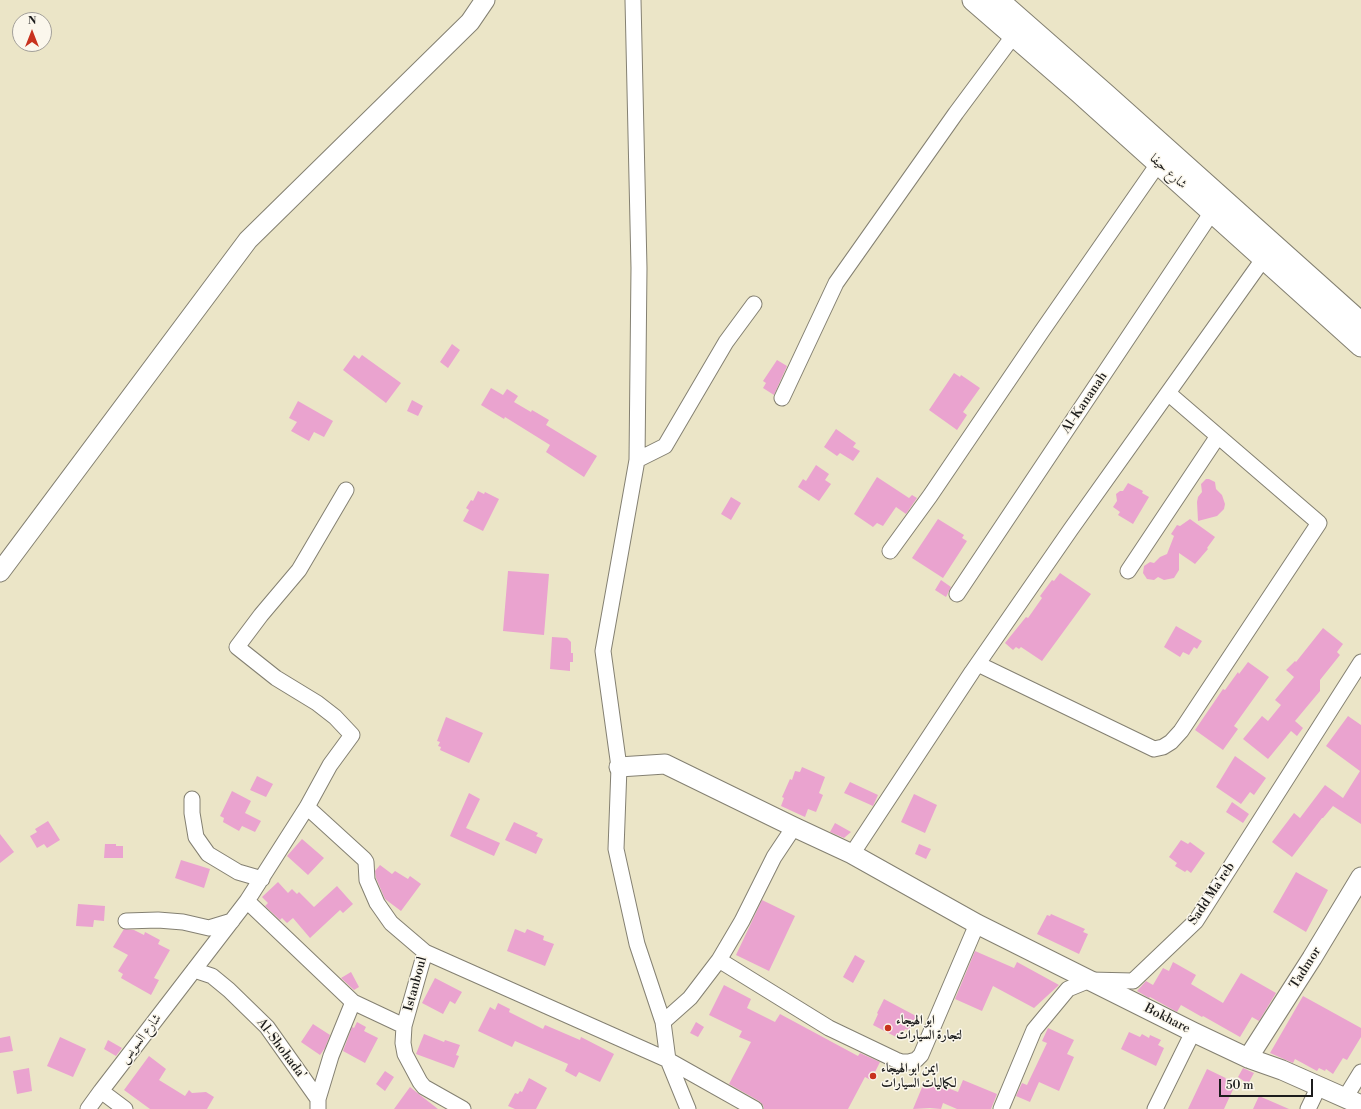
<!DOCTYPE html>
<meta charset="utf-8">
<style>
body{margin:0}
#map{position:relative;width:1361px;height:1109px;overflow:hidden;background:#ebe5c7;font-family:"Libre Bodoni",serif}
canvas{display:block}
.north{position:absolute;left:12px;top:12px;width:40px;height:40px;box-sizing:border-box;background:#fbf7ec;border:1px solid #a29f99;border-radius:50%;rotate:0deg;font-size:11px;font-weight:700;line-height:16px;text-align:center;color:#1c1c1c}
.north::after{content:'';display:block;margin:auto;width:14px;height:18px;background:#c8321e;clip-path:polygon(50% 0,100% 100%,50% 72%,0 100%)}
.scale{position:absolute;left:1219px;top:1079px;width:94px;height:18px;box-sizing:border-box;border:2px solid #1c1c1c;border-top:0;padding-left:5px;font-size:12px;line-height:14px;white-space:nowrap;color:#1c1c1c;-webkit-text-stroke:3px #fbf7ec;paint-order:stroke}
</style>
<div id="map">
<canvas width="1361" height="1109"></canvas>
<div class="north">N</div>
<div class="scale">50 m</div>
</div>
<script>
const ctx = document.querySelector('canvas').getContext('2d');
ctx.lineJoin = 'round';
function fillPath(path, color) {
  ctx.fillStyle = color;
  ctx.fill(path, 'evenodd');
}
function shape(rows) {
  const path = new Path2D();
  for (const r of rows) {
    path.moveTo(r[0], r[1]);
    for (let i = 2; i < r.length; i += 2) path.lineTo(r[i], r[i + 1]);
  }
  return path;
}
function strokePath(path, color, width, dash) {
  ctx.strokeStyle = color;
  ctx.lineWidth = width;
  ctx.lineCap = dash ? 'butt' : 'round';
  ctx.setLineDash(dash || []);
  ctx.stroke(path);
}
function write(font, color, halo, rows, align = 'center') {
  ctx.font = font + ' "Libre Bodoni",Amiri,serif';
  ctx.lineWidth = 3;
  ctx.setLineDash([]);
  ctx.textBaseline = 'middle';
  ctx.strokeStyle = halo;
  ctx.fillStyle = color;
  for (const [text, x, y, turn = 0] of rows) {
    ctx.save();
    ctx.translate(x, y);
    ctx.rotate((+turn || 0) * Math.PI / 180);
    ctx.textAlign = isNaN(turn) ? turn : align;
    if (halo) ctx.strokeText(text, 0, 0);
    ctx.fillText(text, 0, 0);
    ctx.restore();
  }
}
const building = shape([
 [452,344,460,350,448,368,440,362],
 [354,355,359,359,362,355,401,383,386,403,343,370],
 [777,360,787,366,774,395,763,388,766,383,763,381],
 [954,373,960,377,961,375,980,388,963,412,967,415,957,430,929,410],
 [491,388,503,395,507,389,518,396,514,402,531,412,532,410,549,420,546,425,597,456,584,477,546,452,550,445,505,417,504,419,481,405],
 [412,400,423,406,418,416,407,411],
 [298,401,333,421,324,437,314,432,309,441,291,431,297,422,289,418],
 [836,429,856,443,853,447,860,451,853,461,840,453,837,456,824,447],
 [816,465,829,474,825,480,831,484,819,501,798,487,803,479,806,481],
 [877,477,909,498,912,495,917,498,906,514,896,507,883,526,877,523,873,527,854,514],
 [1206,479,1209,479,1215,482,1216,489,1222,495,1225,504,1224,509,1217,516,1198,521,1197,502,1198,497,1202,492,1201,484],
 [1128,483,1143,491,1142,493,1149,497,1133,524,1118,515,1120,512,1113,507,1117,501,1116,494,1120,491,1123,491],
 [478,491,484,494,485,492,499,499,483,531,463,521,469,510,466,508,471,500,473,501],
 [731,497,741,503,731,520,721,514],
 [938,519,964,535,962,538,967,541,943,578,912,558],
 [1190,519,1215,537,1207,548,1208,549,1195,564,1179,553,1179,570,1174,578,1164,580,1158,577,1154,580,1147,579,1143,573,1144,566,1150,562,1154,563,1160,557,1167,554,1174,536,1171,534,1177,525,1180,526],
 [508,571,549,574,544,635,503,631],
 [1060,573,1091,594,1042,661,1021,647,1019,649,1016,647,1013,650,1005,643,1026,617,1028,618,1042,598,1040,596,1052,580,1054,581],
 [941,580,951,587,946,597,935,590],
 [1176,626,1202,641,1197,649,1194,647,1189,655,1183,652,1180,657,1164,647],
 [1323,628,1343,644,1337,652,1340,655,1320,680,1320,691,1295,721,1303,728,1297,736,1291,731,1268,759,1243,739,1262,716,1268,721,1281,705,1275,700,1294,677,1286,670,1295,661,1296,662],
 [552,637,567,638,571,642,571,653,573,653,573,662,570,662,570,671,550,669],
 [1248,662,1269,677,1234,726,1238,729,1223,750,1195,730,1223,689,1225,690,1238,672,1239,674],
 [1348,716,1361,725,1361,824,1333,806,1323,818,1322,818,1292,857,1272,842,1294,813,1300,818,1325,785,1343,798,1360,771,1326,746],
 [446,717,483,733,469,763,440,750,441,747,438,746,440,742,437,741],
 [1235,756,1266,778,1254,795,1250,792,1241,804,1216,787],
 [802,767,825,777,819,793,823,795,816,812,808,809,805,817,781,806,784,798,782,797,790,779,792,780,795,771,800,772],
 [257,776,273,784,266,797,250,790],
 [850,782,878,795,873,806,844,793],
 [232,791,251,801,245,813,261,821,255,832,242,826,239,831,223,822,224,818,220,816],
 [469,793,480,799,466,828,500,843,494,856,450,836],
 [914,794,937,805,925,833,901,822],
 [1232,802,1249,814,1243,823,1226,812],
 [48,821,60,840,47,848,44,844,37,848,30,836,37,832,35,829],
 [514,822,538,833,536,836,543,839,536,854,505,840],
 [835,823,851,832,844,838,830,832],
 [0,834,14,852,0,863],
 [302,839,324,858,308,875,287,856],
 [1181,840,1188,844,1190,842,1205,853,1191,873,1187,870,1185,872,1175,866,1177,863,1169,857],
 [105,844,116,844,116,846,123,846,123,858,104,858],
 [919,844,931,849,926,859,915,854],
 [181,860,210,869,204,888,175,878],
 [380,865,392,874,395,871,408,879,410,876,421,884,401,911,385,899,376,878,375,871],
 [1296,872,1328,890,1306,932,1273,912],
 [278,882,288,893,292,889,297,894,299,892,314,907,337,886,353,904,343,913,340,910,310,938,293,918,287,923,282,918,280,920,265,906,268,903,262,897],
 [762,900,795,916,769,971,736,955],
 [78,904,105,906,104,921,94,920,93,927,76,926],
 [1051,914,1085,929,1083,932,1088,934,1079,954,1037,934,1047,915,1050,916],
 [124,929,134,930,144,935,145,932,160,940,158,944,170,950,154,978,159,980,151,995,121,978,123,974,118,971,128,955,113,947],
 [515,929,525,933,527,929,544,936,543,940,554,944,545,966,507,951],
 [975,951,1014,968,1017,962,1059,985,1034,1008,993,986,982,1011,955,999],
 [855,955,865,961,853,983,843,977],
 [1173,962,1196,975,1191,984,1223,1003,1241,973,1276,993,1259,1021,1252,1017,1240,1037,1203,1016,1202,1017,1181,1005,1177,1012,1150,997,1149,998,1137,991,1146,981,1153,985,1163,968,1169,971],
 [351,972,359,987,354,990,341,978],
 [435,978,462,992,455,1004,450,1001,443,1014,422,1003],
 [724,985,751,999,747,1008,775,1022,780,1014,858,1056,860,1053,880,1062,871,1080,865,1077,848,1109,764,1109,763,1105,759,1101,729,1084,751,1042,739,1037,742,1031,709,1015],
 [1303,996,1361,1028,1361,1037,1347,1060,1343,1058,1333,1074,1326,1069,1325,1071,1319,1068,1317,1071,1295,1059,1293,1063,1270,1053],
 [884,999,916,1016,909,1030,905,1029,900,1039,873,1025,878,1014,877,1013],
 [498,1003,510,1009,509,1012,543,1029,545,1025,580,1040,581,1037,614,1054,600,1082,579,1072,576,1077,565,1071,568,1064,515,1041,512,1047,478,1031,490,1007,495,1010],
 [357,1022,366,1027,364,1031,378,1038,365,1063,343,1051,352,1027,354,1028],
 [696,1022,704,1027,698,1037,690,1033],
 [313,1024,330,1035,325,1048,320,1055,301,1042],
 [1048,1028,1074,1040,1067,1054,1074,1057,1059,1091,1039,1082,1030,1102,1016,1096,1022,1083,1027,1085,1047,1043,1042,1041],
 [1129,1032,1140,1037,1142,1034,1149,1038,1150,1035,1161,1040,1158,1045,1164,1048,1156,1066,1121,1049],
 [424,1034,444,1042,445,1040,460,1045,456,1055,459,1056,454,1068,416,1054],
 [10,1036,13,1051,0,1053,0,1038],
 [60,1037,86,1049,73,1077,47,1066],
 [108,1040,122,1048,116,1056,104,1049],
 [149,1056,166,1069,159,1080,185,1096,189,1090,192,1093,206,1092,214,1097,207,1109,150,1109,124,1090],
 [29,1068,32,1091,17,1094,13,1071],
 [1243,1068,1254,1073,1248,1084,1238,1077],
 [1207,1069,1236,1083,1224,1109,1188,1109],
 [385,1071,394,1077,385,1091,376,1084],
 [529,1078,547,1088,536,1109,515,1109,508,1106,515,1093,518,1094,520,1091,522,1092],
 [963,1080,997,1094,991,1109,957,1109,943,1103,941,1109,930,1108,913,1109,923,1085,937,1084,958,1092],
 [410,1087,420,1095,438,1109,394,1109],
 [1259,1096,1289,1109,1253,1109]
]);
const minor = shape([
 [633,0,639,268,637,460,603,651,619,767,616,849,637,944,663,1022,668,1060,688,1109],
 [782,398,836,283,956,113,1014,35],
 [637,460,665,446,726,342,754,304],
 [890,551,930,496,1042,331,1158,164],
 [1128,571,1218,436],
 [957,594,1212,212],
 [978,664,1154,749,1163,747,1171,742,1181,731,1319,523,1168,393],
 [192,799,192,813,196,837,208,854,238,872,262,879],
 [307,807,364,859,366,862,367,880,377,903,391,923,425,952,404,1026,403,1043,405,1054,420,1082,424,1087,463,1109],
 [852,854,972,672,1071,529,1264,258],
 [247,901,353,1002,404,1026],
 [126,921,158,920,183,922,209,928,232,921],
 [425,952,668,1060,755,1109],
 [719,960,742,921,774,857,794,827],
 [194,970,212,976,229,990,267,1027,318,1099,318,1109],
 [663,1022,690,998,719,960,829,1028,896,1060,902,1062,909,1062,916,1060,921,1055,977,924],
 [101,1091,125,1109],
 [1345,1098,1361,1072],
 [318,1099,331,1056,353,1002],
 [88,1109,101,1091,247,901,307,807,330,765,352,735,335,717,317,703,276,678,237,647,261,615,299,570,346,490],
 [1001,1109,1034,1030,1068,989,1090,980,1133,981,1196,921,1361,662],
 [1155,1109,1193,1032],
 [1308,1109,1319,1086]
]);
const tertiary = shape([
 [0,572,248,240,470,22,485,0],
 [619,767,665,764,794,827,852,854,977,924,1193,1032,1248,1058,1282,1070,1361,1105],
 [1248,1058,1312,958,1361,877]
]);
const secondary = shape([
 [973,0,1079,92,1361,346],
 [998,0,1105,94,1361,323]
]);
const markers = [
 [888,1028,4,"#c8321e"],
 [873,1076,4,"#c8321e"]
];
const streetNames = [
 ["شارع حيفا",1168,172,42],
 ["Al-Kananah",1085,403,-56],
 ["Sadd Ma'reb",1212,894,-56],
 ["Tadmor",1306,968,-58],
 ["Istanboul",416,984,-75],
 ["Bokhare",1167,1019,27],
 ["شارع السويس",141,1039,-52],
 ["Al-Shohada'",281,1049,53]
];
const poiNames = [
 ["ابو الهيجاء",896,1021],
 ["لتجارة السيارات",896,1036],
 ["ايمن ابو الهيجاء",881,1069],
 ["لكماليات السيارات",881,1084]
];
fillPath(building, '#eaa3cf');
strokePath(minor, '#848072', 17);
strokePath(tertiary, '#848072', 21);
strokePath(secondary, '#848072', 23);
strokePath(minor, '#fff', 15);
strokePath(tertiary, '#fff', 19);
strokePath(secondary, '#fff', 21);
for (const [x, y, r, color] of markers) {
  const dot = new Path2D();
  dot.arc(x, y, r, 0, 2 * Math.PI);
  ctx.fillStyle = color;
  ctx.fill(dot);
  strokePath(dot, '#fbf7ec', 1.5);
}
write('13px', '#1c1c1c', '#fbf7ec', streetNames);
write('bold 13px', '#1c1c1c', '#fbf7ec', poiNames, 'left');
</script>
